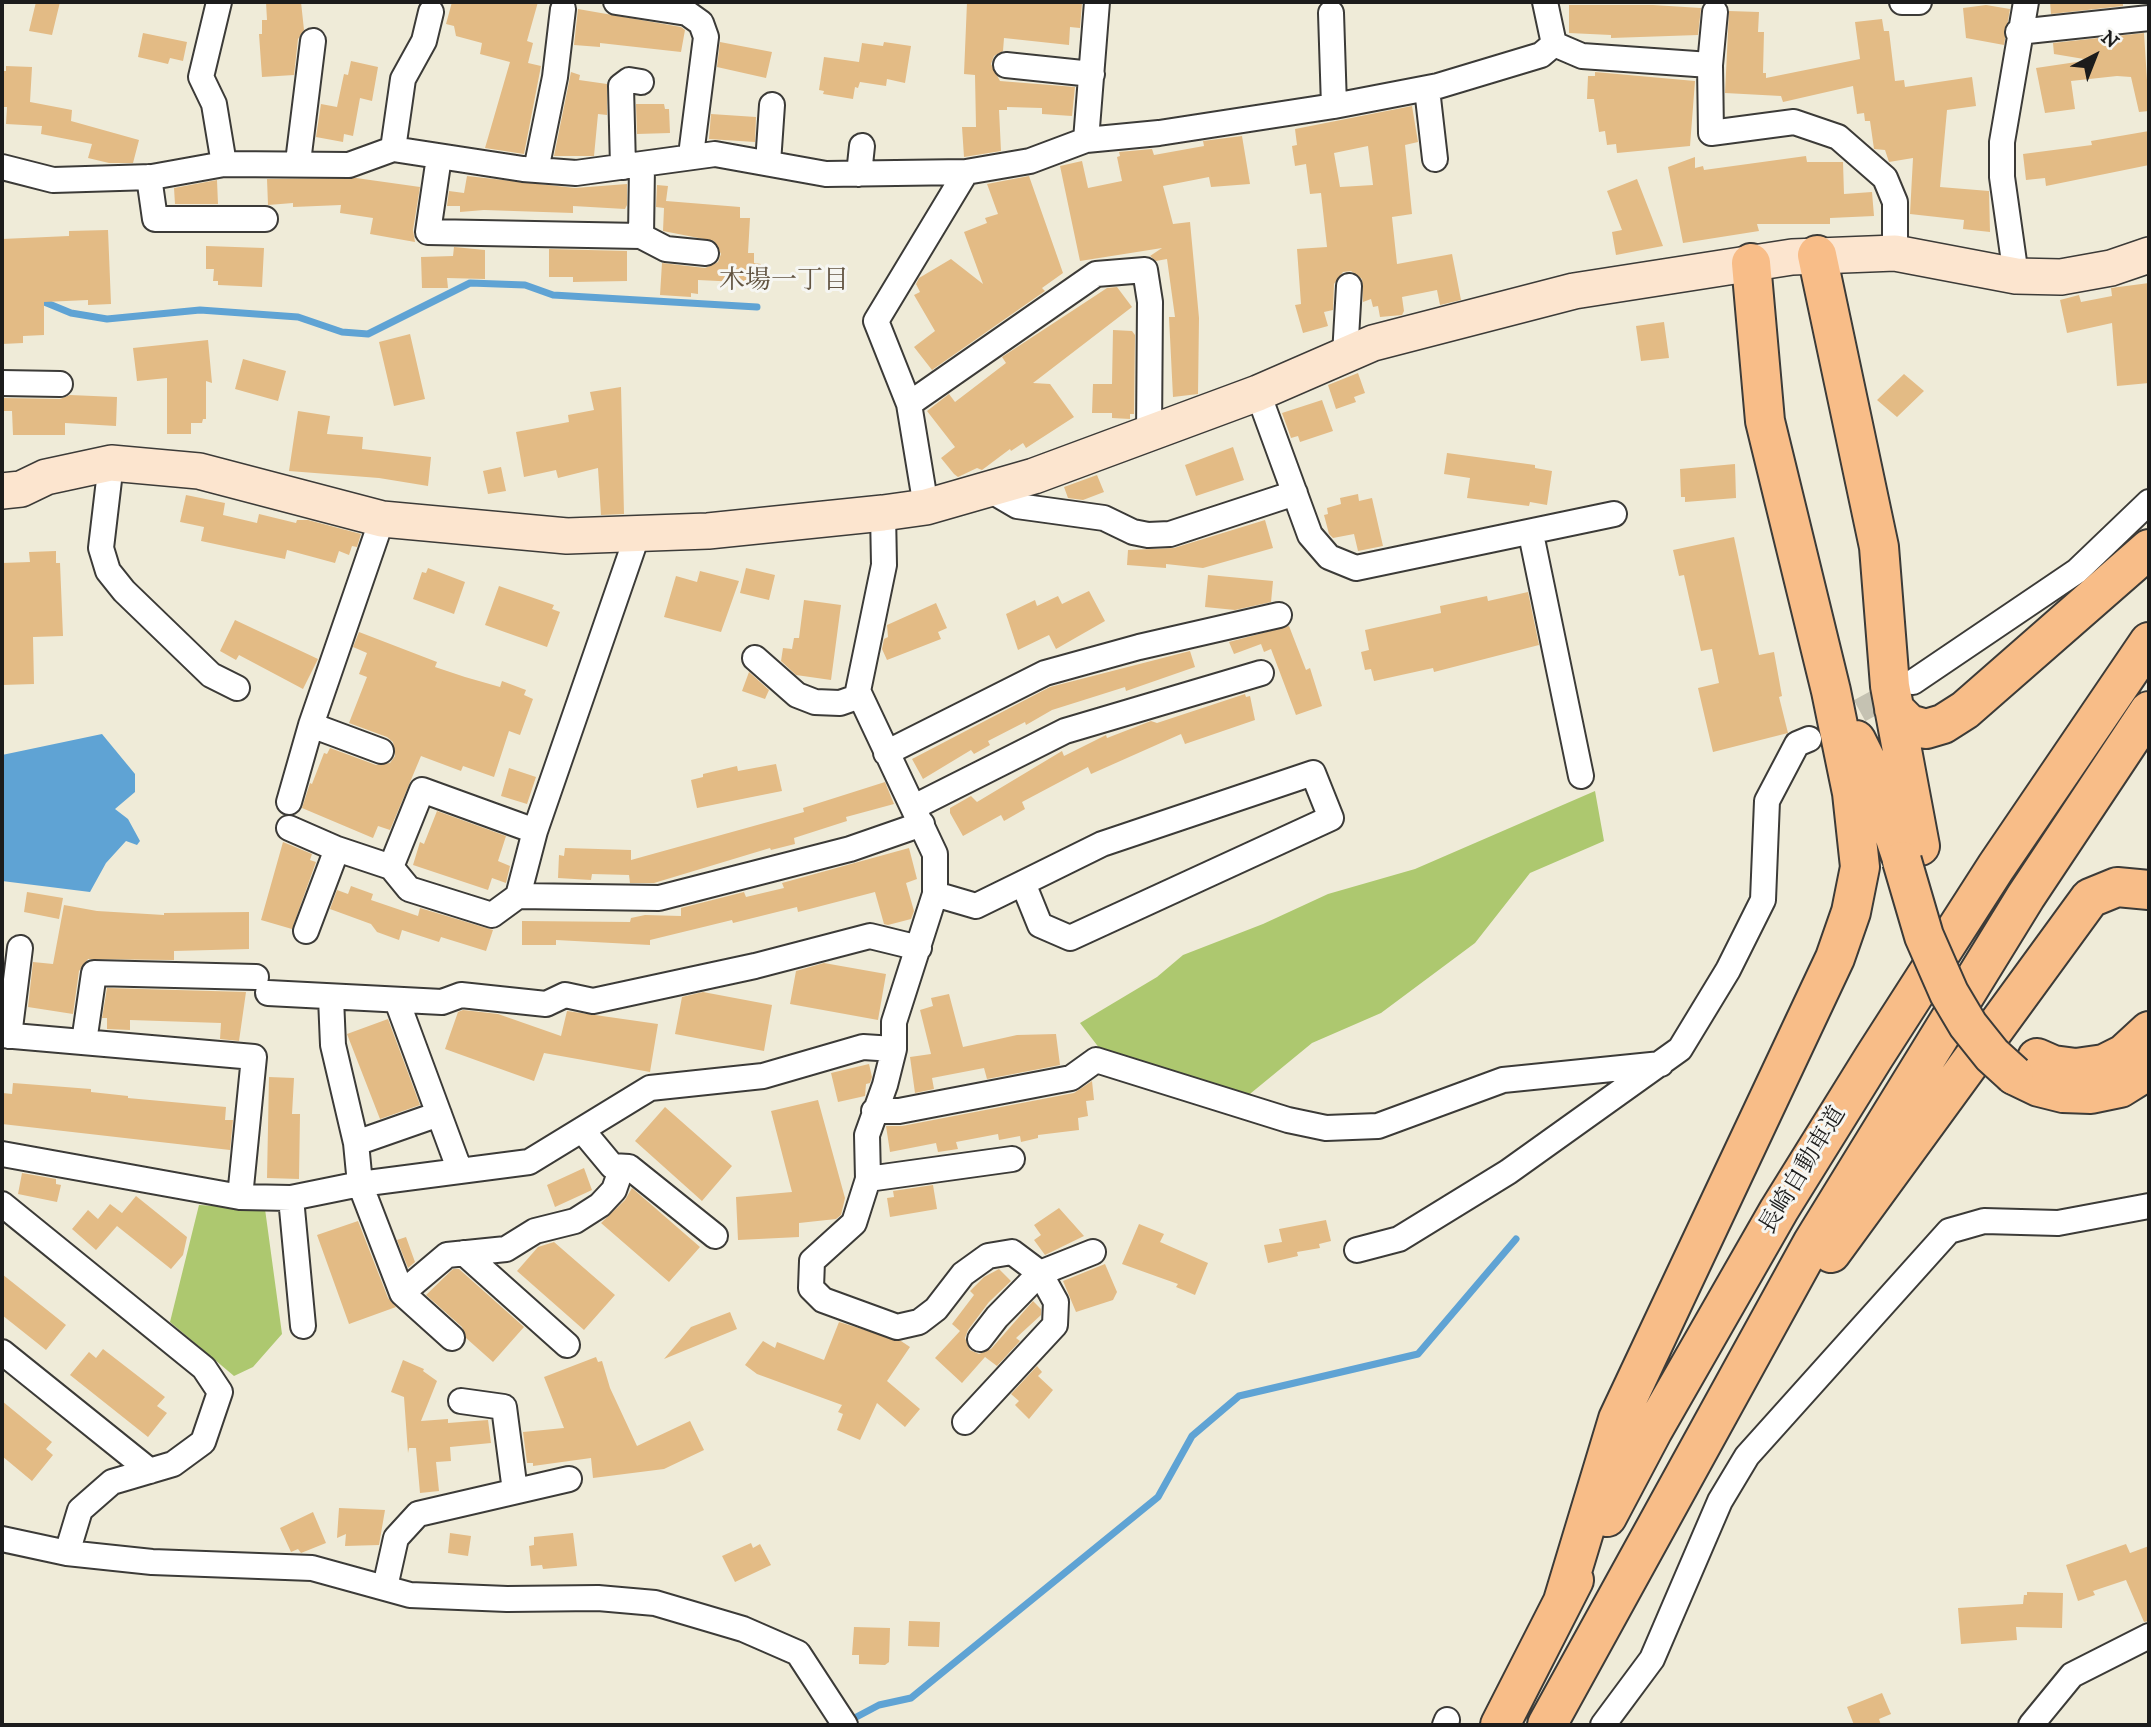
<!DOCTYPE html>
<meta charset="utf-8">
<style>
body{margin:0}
#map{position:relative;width:2151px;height:1727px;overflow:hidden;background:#efebd8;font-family:"IM FELL DW Pica",serif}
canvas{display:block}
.frame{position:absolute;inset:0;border:4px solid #1c1c1c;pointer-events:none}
.north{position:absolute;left:2060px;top:21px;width:70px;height:70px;-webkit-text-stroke:5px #f6f6f2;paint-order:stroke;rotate:42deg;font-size:19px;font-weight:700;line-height:28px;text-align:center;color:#1c1c1c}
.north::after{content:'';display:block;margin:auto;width:24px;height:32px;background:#1c1c1c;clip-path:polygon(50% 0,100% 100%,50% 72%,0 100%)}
</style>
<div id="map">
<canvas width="2151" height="1727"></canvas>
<div class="frame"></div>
<div class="north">N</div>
</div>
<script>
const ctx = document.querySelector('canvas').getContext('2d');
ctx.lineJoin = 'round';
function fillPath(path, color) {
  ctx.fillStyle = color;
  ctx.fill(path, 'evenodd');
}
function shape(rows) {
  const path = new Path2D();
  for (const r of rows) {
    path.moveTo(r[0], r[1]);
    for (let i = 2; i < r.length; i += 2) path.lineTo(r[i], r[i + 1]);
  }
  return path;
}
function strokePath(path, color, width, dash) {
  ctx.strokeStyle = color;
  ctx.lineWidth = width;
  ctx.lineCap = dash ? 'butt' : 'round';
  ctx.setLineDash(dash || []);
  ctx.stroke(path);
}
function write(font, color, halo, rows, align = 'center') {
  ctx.font = font + ' "IM FELL DW Pica","Noto Serif JP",serif';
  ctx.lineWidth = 6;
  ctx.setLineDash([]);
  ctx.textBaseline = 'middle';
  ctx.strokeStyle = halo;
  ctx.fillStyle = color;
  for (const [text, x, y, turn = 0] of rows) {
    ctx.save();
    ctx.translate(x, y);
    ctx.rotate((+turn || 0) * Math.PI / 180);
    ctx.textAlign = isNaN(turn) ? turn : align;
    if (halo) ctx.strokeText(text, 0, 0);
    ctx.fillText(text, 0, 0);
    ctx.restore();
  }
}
const green = shape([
 [1595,791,1604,841,1530,873,1475,943,1381,1013,1312,1043,1245,1098,1113,1066,1080,1023,1157,977,1183,955,1263,924,1328,894,1415,869],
 [199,1205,265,1209,282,1334,253,1367,234,1376,170,1322]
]);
const water = shape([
 [102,734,135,774,135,792,115,809,128,819,140,841,137,845,126,841,106,863,90,892,2,881,2,755]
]);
const stream = shape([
 [37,299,71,313,107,319,200,310,298,317,342,332,368,334,470,283,525,285,553,295,757,307],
 [847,1722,879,1705,911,1698,1158,1497,1192,1436,1239,1396,1418,1354,1516,1239]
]);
const building = shape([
 [36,2,60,2,52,35,29,31],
 [266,2,301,2,304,30,298,39,294,75,262,77,259,34,262,34,262,20,267,20],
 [452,2,538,2,527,41,533,43,528,63,541,66,524,154,485,148,510,62,480,54,482,43,456,36,454,26,446,24],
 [967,2,1082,4,1080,28,1070,27,1069,45,1004,38,1003,51,994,56,991,64,1000,81,1075,87,1072,116,1042,114,1042,108,1007,107,1007,110,999,110,1001,151,964,157,962,127,976,127,975,75,964,74],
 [2050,2,2123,2,2123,6,2051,14],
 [1569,5,1653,5,1701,8,1698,35,1611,38,1611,35,1569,33],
 [1986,5,2010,9,2004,45,1966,38,1963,8],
 [578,9,681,27,685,30,681,52,600,43,600,47,574,45],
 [1729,11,1759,12,1758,32,1764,32,1763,73,1766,73,1766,78,1860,59,1855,22,1882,19,1884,31,1889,31,1895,81,1904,80,1905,87,1972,77,1976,106,1947,110,1940,187,1989,191,1990,232,1963,229,1964,220,1910,214,1913,158,1889,162,1885,150,1874,149,1870,121,1865,121,1864,113,1857,114,1853,86,1783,102,1781,96,1725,93],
 [143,33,187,42,183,61,170,58,168,64,138,57],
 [2144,33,2149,111,2139,112,2131,77,2117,76,2071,81,2075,109,2045,113,2036,68,2090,60,2054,54,2053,43],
 [720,42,772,52,766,78,717,67],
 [884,42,911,46,905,83,887,79,886,86,860,82,858,88,855,87,853,99,823,94,824,91,819,90,824,57,859,62,862,43,883,46],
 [351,61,378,67,372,101,360,98,353,136,344,134,343,142,316,137,321,104,337,107,344,74,348,75],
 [6,66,32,67,30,102,72,110,71,121,139,140,133,163,109,163,88,158,92,144,41,134,42,126,6,124,7,107,2,107,2,71,6,71],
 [571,72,580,75,579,80,607,84,607,115,598,114,594,156,554,156],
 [1595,72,1695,81,1690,146,1617,153,1616,144,1607,145,1605,131,1599,132,1594,99,1587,99,1588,76,1595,76],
 [636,104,664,104,665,109,669,109,670,133,637,134],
 [1412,106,1418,142,1405,145,1412,214,1392,217,1397,264,1452,254,1461,300,1440,305,1437,290,1402,297,1404,311,1402,315,1380,317,1378,306,1373,307,1371,299,1363,302,1362,279,1351,271,1343,272,1334,284,1333,310,1324,312,1328,326,1303,333,1295,305,1301,304,1297,249,1327,247,1321,193,1310,194,1306,164,1295,166,1292,146,1297,145,1295,129],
 [1368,146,1373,185,1340,187,1334,153],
 [711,114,756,117,755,142,709,139],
 [2149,131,2149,165,2046,186,2045,178,2026,180,2023,154,2092,145,2091,141],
 [1242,136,1250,184,1211,187,1209,177,1163,186,1173,224,1190,222,1199,318,1198,394,1173,397,1169,317,1175,317,1167,259,1156,261,1150,256,1162,248,1080,261,1060,166,1082,161,1088,188,1122,181,1117,157,1120,156,1119,152,1152,149,1154,155,1204,146,1203,141],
 [1806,156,1807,162,1843,162,1844,194,1872,192,1874,216,1830,218,1830,224,1757,224,1759,231,1683,243,1668,167,1695,157,1695,168,1703,166,1704,170],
 [467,176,575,188,627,184,627,205,625,209,573,206,573,213,484,210,460,212,460,206,447,206,449,191,464,193],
 [1029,176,1063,273,1042,288,1045,291,932,370,914,347,935,331,914,295,920,292,916,284,919,278,951,259,983,284,964,232,987,223,985,218,998,214,987,184],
 [356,178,420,187,413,230,415,242,370,234,373,218,340,213,341,205,293,207,293,203,268,205,267,179],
 [1637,179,1663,246,1616,255,1612,232,1622,230,1607,191],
 [217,180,218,204,175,204,174,188],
 [657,185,668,186,666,201,740,207,740,218,750,218,748,253,754,253,754,263,761,264,760,283,698,280,698,294,691,293,691,297,660,295,662,263,705,268,718,262,721,254,714,241,663,231,664,208,656,207],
 [108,230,111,304,88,305,88,300,44,302,44,335,23,336,23,343,2,344,2,239,69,236,69,231],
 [206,246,264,248,262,287,218,285,218,281,213,281,214,269,206,269],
 [454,247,485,250,485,279,447,278,448,288,422,288,421,257,453,256],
 [549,249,627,251,627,281,573,282,573,277,549,277],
 [2149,283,2149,383,2117,386,2112,323,2067,333,2060,300,2079,295,2081,302,2112,296,2111,288],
 [1117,287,1132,307,1033,383,1050,384,1074,417,1026,448,1023,443,1011,451,1010,449,982,470,977,468,958,477,954,474,941,458,955,447,927,411,949,394,955,402,1006,363,1002,357,1107,288],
 [1664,322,1669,358,1641,361,1636,326],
 [1113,330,1132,331,1135,335,1134,414,1130,414,1130,419,1112,418,1112,413,1092,413,1093,384,1112,384],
 [410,334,425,399,394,406,379,342],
 [208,340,212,383,206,381,206,419,203,419,202,423,191,423,191,434,167,434,167,378,137,381,133,348],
 [243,359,286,371,278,401,235,389],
 [1358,373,1365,393,1354,397,1356,402,1336,409,1328,385],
 [1904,374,1924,391,1897,417,1877,400],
 [621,387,624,514,601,515,598,468,558,478,556,470,524,477,516,432,569,422,568,415,594,410,590,392],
 [70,395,117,397,116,426,65,423,65,435,13,435,12,411,2,411,2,398,60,399],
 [1322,400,1333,431,1300,442,1298,436,1291,438,1282,413],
 [298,411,330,416,327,434,363,437,362,449,431,457,428,486,379,478,289,471],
 [1233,447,1244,480,1196,496,1185,465],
 [1447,453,1535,465,1535,468,1552,471,1547,505,1530,502,1529,506,1467,498,1470,478,1444,474],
 [1735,464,1736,498,1685,502,1685,497,1681,497,1680,469],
 [501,467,506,491,488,494,483,471],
 [1097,475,1104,492,1083,500,1068,498,1064,487],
 [1358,494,1359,501,1372,498,1383,546,1358,551,1354,534,1333,538,1329,534,1324,515,1328,514,1327,508,1341,504,1340,498],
 [186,495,225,503,223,515,257,523,259,514,296,523,297,520,308,520,361,534,357,547,352,546,349,555,339,551,335,563,287,550,285,559,201,541,204,527,180,522],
 [1265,520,1273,548,1203,568,1166,564,1166,568,1127,565,1128,550,1174,548],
 [1734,537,1759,655,1774,652,1782,696,1779,697,1788,733,1713,752,1698,688,1719,683,1712,649,1701,651,1684,575,1679,576,1673,550],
 [56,551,56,563,60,563,63,636,33,637,34,684,2,685,2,563,30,562,29,552],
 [428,568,465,582,454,614,413,599,422,572,426,573],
 [746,568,775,575,769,600,740,593],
 [700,571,739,581,721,632,664,617,676,576,697,582],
 [1208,575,1273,581,1271,602,1235,610,1205,607],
 [499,586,554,605,552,609,560,612,547,647,485,625],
 [1089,591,1105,621,1056,649,1049,635,1018,650,1006,614,1035,600,1037,606,1058,596,1062,604],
 [1528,592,1539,645,1434,672,1433,668,1374,681,1371,669,1365,670,1361,652,1369,650,1365,630,1441,613,1440,606,1487,596,1488,601],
 [804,600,841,605,831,680,796,675,781,661,783,648,792,649,794,638,799,638],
 [936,603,947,628,938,632,941,639,887,660,882,649,884,639,888,637,887,625],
 [235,620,318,659,303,689,239,655,236,660,220,651],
 [1289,626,1306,670,1310,668,1322,706,1296,715,1271,649,1264,652,1261,644,1234,654,1229,642],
 [359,632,437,662,435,667,465,677,500,687,502,681,526,690,524,695,533,699,520,735,509,731,494,777,463,766,461,771,421,756,390,830,378,826,373,838,302,808,310,783,312,784,324,753,327,754,330,748,376,765,390,763,395,756,393,742,387,737,349,723,367,677,359,674,367,653,353,647],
 [1190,651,1195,667,1126,691,1125,687,1052,710,1026,725,1025,722,988,741,990,745,974,754,971,750,923,779,912,759,1050,687],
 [749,672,769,690,765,699,742,691],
 [1245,694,1246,697,1250,696,1255,720,1185,744,1181,734,1091,774,1088,767,1022,802,1025,809,1004,821,1001,815,963,836,950,813,950,808,971,796,977,802,1062,751,1064,756,1106,735,1107,738,1151,721,1157,723],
 [776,764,782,791,697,808,691,780,703,777,703,774,737,766,738,771],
 [509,768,536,777,527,804,501,796],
 [885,782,894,804,846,817,847,821,794,838,795,844,771,850,770,848,654,883,630,883,629,875,592,874,591,880,558,878,559,855,564,856,565,848,631,850,631,860,804,812,803,808],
 [437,811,506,836,498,861,510,866,506,883,492,878,488,890,413,865,420,842,424,844],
 [283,842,312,854,310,860,316,862,292,929,261,920],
 [909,848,917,879,906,883,914,911,911,919,888,925,884,924,875,892,798,912,797,907,733,923,732,920,650,940,650,945,556,940,556,945,522,945,522,921,630,922,631,918,645,915,681,916,681,908,744,892,746,897,784,888,782,883],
 [351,886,373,894,371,900,418,916,420,908,493,930,486,951,441,937,439,942,402,930,399,940,377,932,371,924,330,909,337,890,348,894],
 [27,892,63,898,59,919,24,912],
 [64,905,97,911,164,915,164,913,249,912,249,949,174,951,174,960,88,959,79,971,73,1014,28,1007,33,962,53,964],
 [824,963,886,974,878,1020,790,1004,796,971],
 [107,988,246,992,239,1041,220,1039,221,1023,130,1020,130,1030,107,1029,107,1018,102,1018],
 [703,992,772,1005,764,1051,675,1034,682,997],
 [949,994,963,1047,1017,1035,1056,1034,1060,1065,987,1079,984,1068,932,1078,934,1089,915,1093,910,1057,931,1054,920,1010,933,1006,931,998],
 [463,1010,498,1014,561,1036,567,1011,658,1024,650,1072,544,1053,534,1081,445,1049,458,1012],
 [388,1019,420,1105,380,1119,347,1034],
 [869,1064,872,1077,870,1083,866,1084,865,1096,838,1102,831,1073],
 [269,1077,294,1078,292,1114,300,1114,299,1179,267,1178],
 [1092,1081,1094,1100,1086,1101,1088,1116,1078,1118,1079,1130,1038,1135,1038,1138,1021,1142,1020,1136,999,1140,998,1134,956,1142,958,1149,938,1152,936,1143,890,1152,886,1126,902,1126,1074,1093],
 [13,1083,91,1089,91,1092,128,1096,128,1098,226,1107,225,1120,233,1120,230,1150,2,1124,3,1093,12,1094],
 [818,1100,845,1198,841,1215,836,1219,799,1223,799,1237,738,1240,736,1197,792,1192,771,1111],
 [665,1107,732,1166,702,1201,635,1141],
 [584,1168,592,1190,555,1207,547,1185],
 [22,1173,56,1179,56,1184,61,1185,57,1202,18,1194],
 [933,1185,937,1209,890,1217,887,1198,894,1197,893,1191],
 [632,1188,700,1247,669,1282,601,1223,625,1200],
 [136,1196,187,1237,183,1255,171,1269,117,1226,96,1250,72,1229,88,1210,98,1219,110,1204,122,1213],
 [1059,1208,1084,1236,1045,1255,1034,1240,1041,1235,1034,1225],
 [1326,1220,1331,1241,1319,1244,1320,1248,1297,1252,1298,1256,1268,1263,1264,1245,1282,1242,1279,1229],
 [358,1221,388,1298,396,1307,349,1324,317,1235],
 [1139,1224,1164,1234,1160,1242,1208,1263,1195,1295,1176,1287,1178,1284,1122,1264],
 [406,1237,415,1262,408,1268,397,1240],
 [554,1242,615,1295,584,1330,517,1271,538,1247],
 [1105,1264,1117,1292,1113,1300,1076,1312,1063,1281],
 [453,1269,459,1269,524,1327,493,1362,466,1338,462,1327,426,1295],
 [999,1269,1011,1281,989,1302,968,1330,965,1338,970,1350,979,1354,991,1349,1033,1301,1041,1309,1041,1315,1016,1338,1020,1341,997,1366,985,1357,962,1383,935,1358,960,1331,952,1324,974,1295,970,1291,984,1277],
 [2,1274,66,1325,46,1350,2,1315],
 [730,1312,737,1329,664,1359,691,1327],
 [839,1322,901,1341,910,1347,887,1381,920,1409,905,1427,877,1403,860,1440,837,1430,843,1414,838,1412,842,1405,757,1374,745,1365,763,1341,775,1348,777,1342,824,1360],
 [103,1349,165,1397,157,1406,167,1413,148,1437,70,1375,89,1352,96,1358],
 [596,1357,598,1362,602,1361,610,1388,637,1446,690,1421,704,1450,664,1469,593,1478,591,1458,533,1466,533,1463,527,1463,523,1432,564,1428,544,1377],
 [403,1360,424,1369,423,1371,437,1381,421,1421,448,1419,448,1423,488,1420,491,1443,450,1447,451,1461,436,1462,439,1491,420,1493,416,1448,409,1448,408,1453,404,1397,391,1392],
 [1037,1366,1042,1372,1038,1376,1053,1390,1029,1419,1015,1405,1019,1401,1011,1394],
 [2,1401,52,1442,46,1449,53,1455,32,1481,2,1456],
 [339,1508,385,1510,379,1545,345,1546,346,1534,337,1538],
 [313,1512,326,1543,301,1553,298,1549,291,1552,280,1528],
 [450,1533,471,1536,468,1556,448,1553],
 [573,1533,577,1566,543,1569,542,1565,531,1566,529,1546,534,1545,534,1537],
 [751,1543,753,1548,760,1544,771,1565,735,1582,722,1556],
 [2126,1544,2130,1553,2149,1546,2149,1621,2144,1622,2126,1580,2093,1591,2095,1595,2078,1601,2066,1565],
 [2027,1592,2063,1593,2062,1628,2016,1627,2017,1640,1961,1644,1958,1608,2023,1604,2024,1595,2027,1595],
 [909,1621,940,1622,939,1647,908,1646],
 [854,1627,890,1628,889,1662,885,1665,859,1664,859,1655,852,1655],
 [1882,1693,1891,1714,1879,1719,1881,1725,1854,1725,1847,1707]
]);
const streetTunnel = shape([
 [1828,728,1903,687]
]);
const street = shape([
 [219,2,201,77,214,104,224,164],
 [616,2,687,13,701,23,706,37,691,155],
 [1545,2,1554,44],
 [1902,2,1919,2],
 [1331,13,1334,106],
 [2018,32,2149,18],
 [1006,65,1092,74],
 [1710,65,1715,12],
 [1427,89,1435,159],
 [1086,140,1097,2],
 [393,149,403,79,424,41,431,12],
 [439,157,428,232,641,236,642,166],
 [298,162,313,41],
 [768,163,772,105],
 [2,167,53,180,152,177,224,164,349,165,393,149,523,169,576,173,715,154,826,174,966,172,1030,161,1086,140,1159,133,1334,106,1438,86,1541,55,1554,44,1582,56,1710,65,1711,133,1794,122,1838,137,1885,178,1895,202,1895,253],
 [623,167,621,86,629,80,641,82],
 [536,170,555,77,563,9],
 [859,174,862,146],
 [149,177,155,219,265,219],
 [641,236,666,249,706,253],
 [2016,276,2002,177,2002,142,2026,2],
 [1345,355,1349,286],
 [2,383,60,384],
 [1258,393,1310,535,1329,557,1356,568,1614,514],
 [909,404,1096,274,1145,270,1150,302,1149,435],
 [111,463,101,548,108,571,124,591,211,675,237,688],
 [988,489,1017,506,1104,518,1133,532,1148,535,1170,534,1295,493],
 [926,507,909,404,876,321,966,172],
 [883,513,884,565,858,691,935,854,935,894,894,1022,894,1049,885,1085,867,1135,868,1179,854,1223,812,1261,811,1288,823,1300,897,1327,919,1322,936,1309,963,1274,988,1256,1012,1252,1040,1273,1056,1302,1055,1325,965,1422],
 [1531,534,1581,776],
 [755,658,797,695,815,702,840,703,860,696],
 [1913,682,2077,571,2149,502],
 [311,725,381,751],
 [886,753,1045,673,1139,647,1279,615],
 [289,802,311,725,382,519],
 [914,807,1065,731,1261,673],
 [289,828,337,849],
 [535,831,422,790,391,867,409,889,492,915,518,896,535,831,637,536],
 [935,894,976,906,1023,883,1102,844,1313,773,1331,818,1070,938,1040,925,1023,883],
 [518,896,659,898,850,849,922,824],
 [306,931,337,849,391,867],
 [268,993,442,1002,461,995,546,1004,565,995,593,1001,755,966,870,936,919,948],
 [331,998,333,1045,356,1143,360,1184,402,1293,452,1338],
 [397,1001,460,1171],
 [2,1035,254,1057,240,1197],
 [9,1036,20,948],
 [84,1042,94,973,256,977],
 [874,1111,899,1111,1071,1078,1096,1060,1288,1120,1326,1128,1378,1126,1503,1080,1661,1064],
 [582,1130,612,1166,629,1167,715,1236],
 [356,1143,439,1114],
 [2,1154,240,1197,291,1198,360,1184,529,1162,650,1088,763,1076,863,1047,894,1049],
 [868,1179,1012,1159],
 [291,1198,303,1326],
 [2,1204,204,1368,220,1392,203,1442,173,1464,112,1482,80,1510,67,1553],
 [1357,1250,1399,1239,1508,1172,1680,1049,1728,970,1763,900,1767,801,1797,744,1809,739],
 [464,1253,567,1345],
 [402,1293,447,1255,506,1249,535,1231,575,1221,600,1205,614,1190,622,1167],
 [980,1339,997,1317,1040,1273,1093,1252],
 [2,1352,150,1471],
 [461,1401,504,1407,515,1491],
 [2,1539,67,1553,152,1562,312,1568,410,1595,507,1599,598,1598,655,1603,743,1629,798,1653,845,1725],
 [385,1587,396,1538,418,1514,569,1479],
 [1445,1725,1447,1720],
 [1603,1725,1652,1659,1720,1501,1747,1456,1949,1231,1984,1221,2058,1223,2149,1206],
 [2031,1725,2072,1675,2149,1636]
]);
const secondary = shape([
 [2,491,21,489,46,477,111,463,199,471,382,519,567,536,708,531,883,513,926,507,1034,476,1258,393,1373,343,1574,291,1792,257,1895,253,2016,276,2061,277,2111,268,2149,255]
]);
const highway = shape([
 [1817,255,1879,547,1890,686,1920,846],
 [1894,709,1909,724,1926,729,1943,724,1965,710,2149,549],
 [1856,740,1875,778,1901,856],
 [2037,1058,2053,1065,2076,1068,2104,1064,2124,1054,2149,1031],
 [2014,1075,2039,1087,2063,1093,2091,1094,2120,1088,2149,1070],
 [1831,1253,2090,898,2117,887,2149,890],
 [1607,1517,1653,1430,1779,1210,1874,1057,1996,867,2149,642],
 [1563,1601,1618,1419,1835,958,1851,912,1860,867,1852,793,1831,691,1765,421,1751,263],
 [1500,1725,1574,1580],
 [1547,1725,1813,1242,2026,896,2149,711]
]);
const highwayBridge = shape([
 [1902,861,1924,936,1949,993,1968,1025,1992,1055,2014,1075]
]);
const streetNames = [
 ["長崎自動車道",1804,1171,-59]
];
const neighbourhoodNames = [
 ["木場一丁目",784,283]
];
fillPath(green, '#adc86f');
fillPath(water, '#5fa3d4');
strokePath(stream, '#5fa3d4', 7);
fillPath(building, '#e3bb85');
strokePath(streetTunnel, '#c5c2b2', 24, [24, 12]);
strokePath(street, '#3c3b38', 28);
strokePath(secondary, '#3c3b38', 38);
strokePath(highway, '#3c3b38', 42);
strokePath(street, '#fff', 24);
strokePath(secondary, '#fce5cf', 35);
strokePath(highway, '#f8bd88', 38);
strokePath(highwayBridge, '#3c3b38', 42, []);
strokePath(highwayBridge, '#f8bd88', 38);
write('24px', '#1c1c1c', '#f6f6f2', streetNames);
write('26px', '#625441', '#f6f6f2', neighbourhoodNames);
</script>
